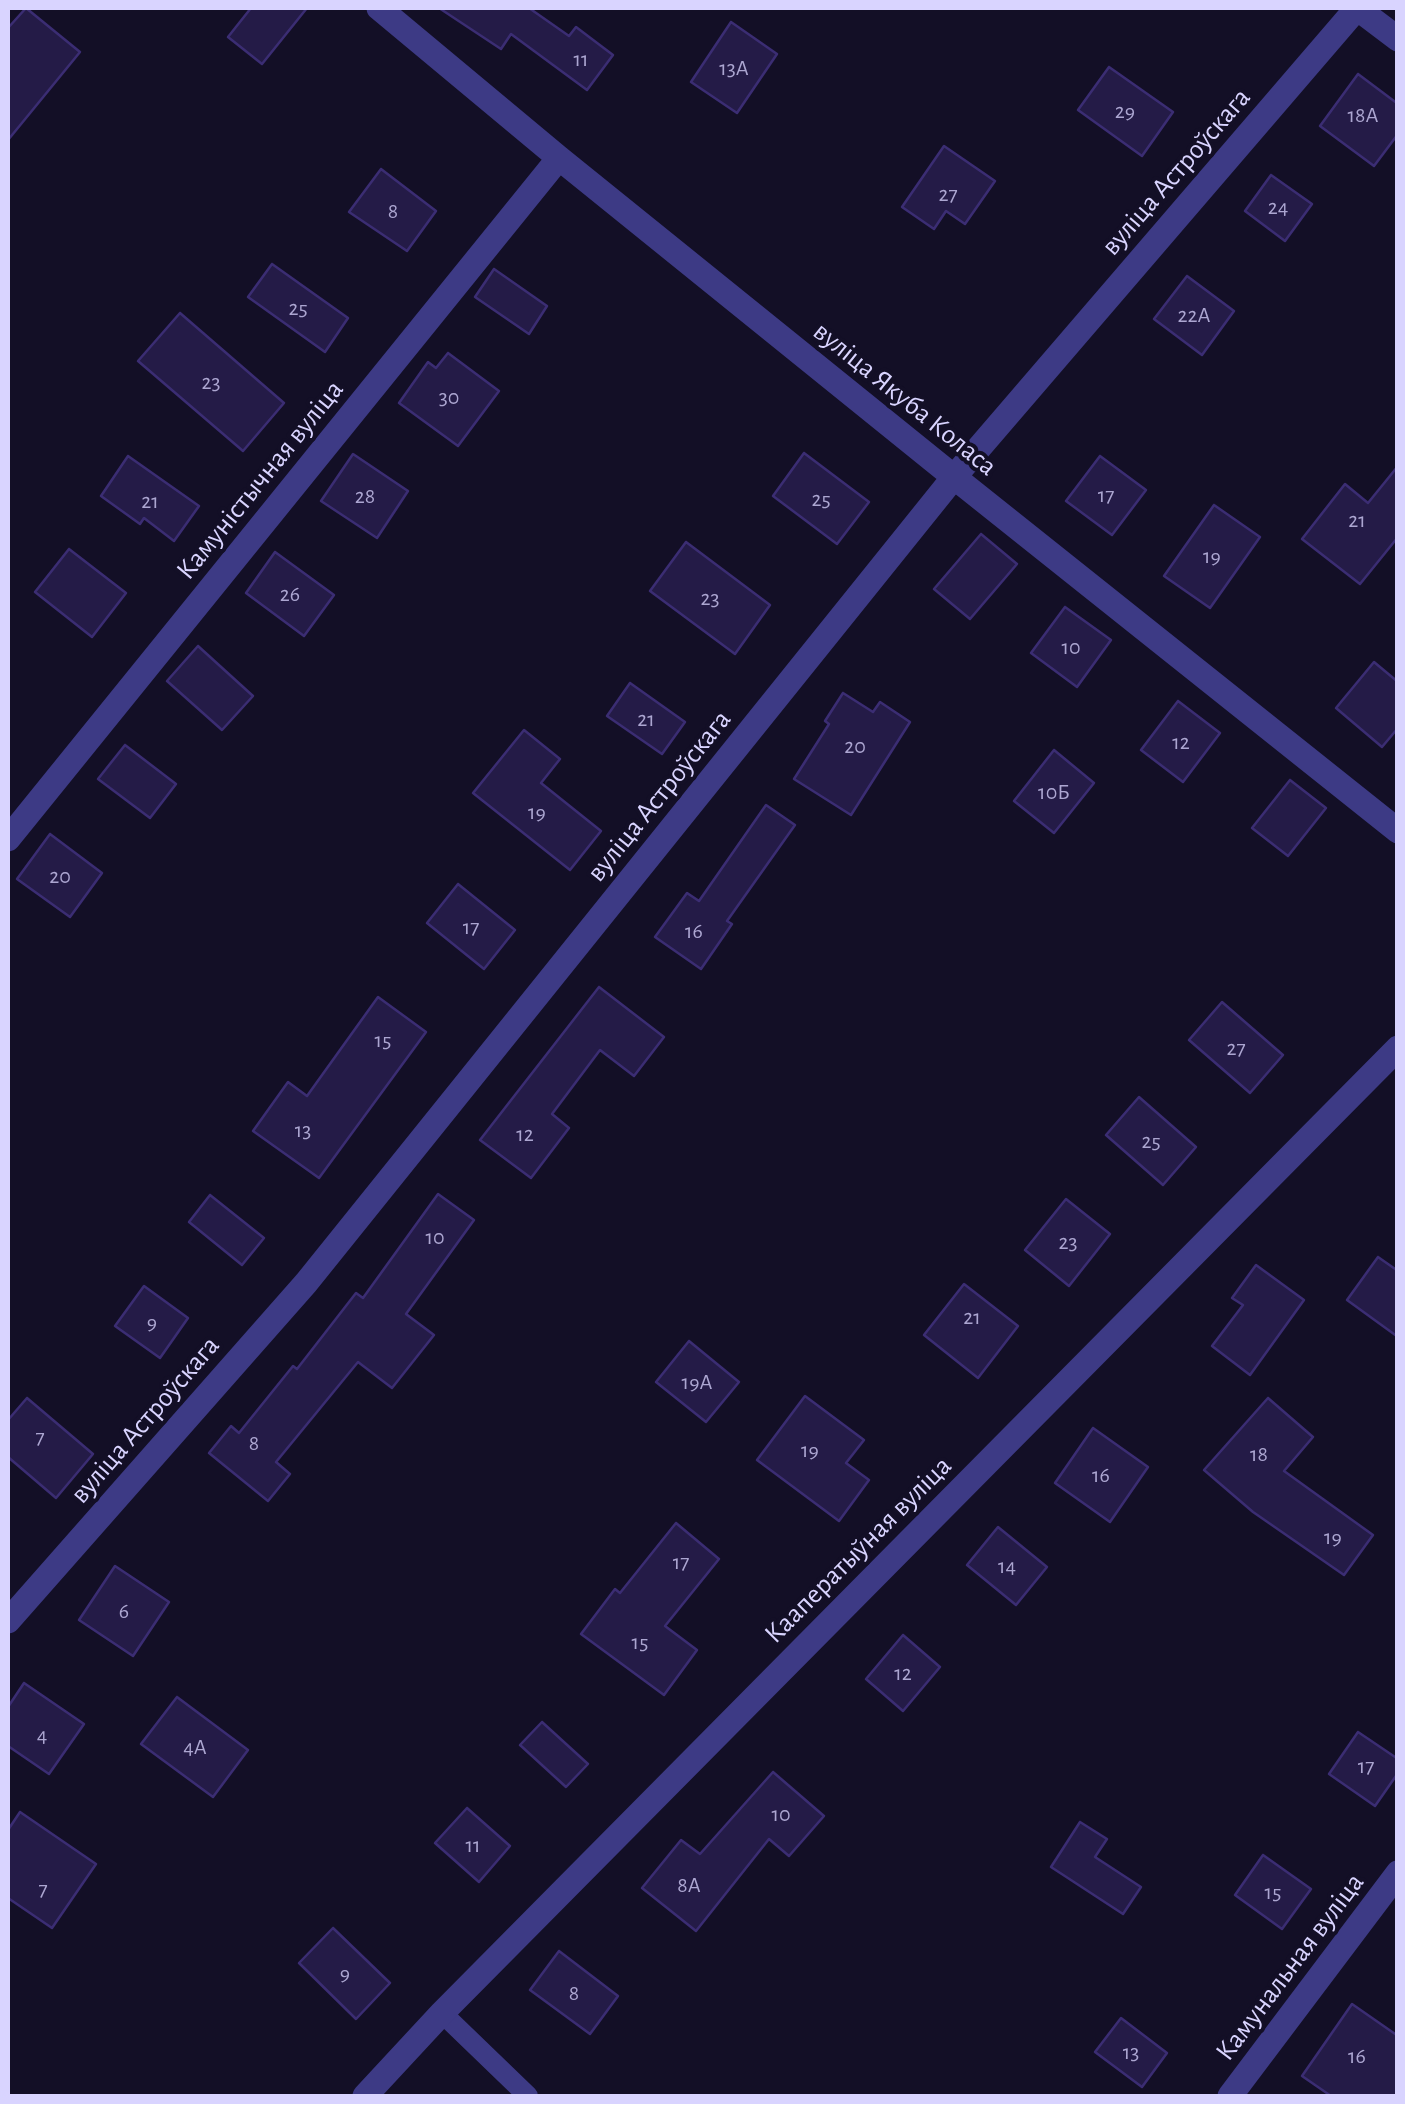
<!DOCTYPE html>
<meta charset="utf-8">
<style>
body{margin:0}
#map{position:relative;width:1405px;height:2104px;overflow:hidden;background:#130f26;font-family:"Alegreya Sans",sans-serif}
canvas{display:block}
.frame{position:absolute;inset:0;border:10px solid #d9d4ff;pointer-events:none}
</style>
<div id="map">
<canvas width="1405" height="2104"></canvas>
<div class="frame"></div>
</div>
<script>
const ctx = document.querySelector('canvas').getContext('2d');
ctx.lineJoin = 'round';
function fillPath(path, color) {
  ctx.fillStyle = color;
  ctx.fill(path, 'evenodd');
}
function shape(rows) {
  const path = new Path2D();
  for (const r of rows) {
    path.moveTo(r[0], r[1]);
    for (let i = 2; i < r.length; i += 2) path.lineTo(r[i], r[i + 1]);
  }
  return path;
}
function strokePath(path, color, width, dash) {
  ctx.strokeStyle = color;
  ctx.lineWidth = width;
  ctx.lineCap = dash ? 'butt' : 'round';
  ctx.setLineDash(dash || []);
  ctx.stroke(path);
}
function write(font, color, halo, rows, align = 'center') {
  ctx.font = font + ' "Alegreya Sans",sans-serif';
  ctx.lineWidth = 8;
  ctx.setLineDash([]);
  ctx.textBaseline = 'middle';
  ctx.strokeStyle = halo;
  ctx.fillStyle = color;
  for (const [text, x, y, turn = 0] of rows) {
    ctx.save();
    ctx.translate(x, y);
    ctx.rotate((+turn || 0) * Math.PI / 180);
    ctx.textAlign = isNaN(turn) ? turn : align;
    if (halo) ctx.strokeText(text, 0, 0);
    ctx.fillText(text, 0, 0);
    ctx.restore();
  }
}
const building = shape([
 [26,8,80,52,8,140,8,28,26,8],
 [251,8,307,8,262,64,228,37,251,8],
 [439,8,529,8,569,36,576,27,613,55,587,90,511,34,501,49,439,8],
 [731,22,777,54,737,113,691,82,731,22],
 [1109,67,1173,112,1142,156,1078,110,1109,67],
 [1358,74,1398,104,1398,134,1374,166,1320,126,1358,74],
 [944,146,995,181,965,224,946,211,934,229,902,207,944,146],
 [381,169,436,211,407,251,349,212,381,169],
 [1271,175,1312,204,1285,241,1245,211,1271,175],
 [272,264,348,318,325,352,248,297,272,264],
 [494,269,547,306,529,334,475,297,494,269],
 [1187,276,1234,311,1202,355,1154,319,1187,276],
 [180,313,284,403,243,451,138,361,180,313],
 [448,353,499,391,458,446,399,403,428,362,436,368,448,353],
 [804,453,869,502,837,544,773,496,804,453],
 [353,454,408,491,377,538,321,501,353,454],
 [128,456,199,506,174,541,144,518,140,524,101,496,128,456],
 [1100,456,1146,490,1112,535,1066,501,1100,456],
 [1398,466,1398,537,1360,584,1302,539,1345,484,1368,503,1398,466],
 [1214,505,1260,537,1210,608,1164,576,1214,505],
 [981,534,1017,564,970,619,934,589,981,534],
 [686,542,770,605,735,654,650,591,686,542],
 [69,549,126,593,92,637,35,592,69,549],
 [275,552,334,595,304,636,246,593,275,552],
 [1065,607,1111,640,1077,687,1031,653,1065,607],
 [198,646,253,696,222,730,167,681,198,646],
 [1374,662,1398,682,1398,728,1382,747,1336,708,1374,662],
 [630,683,685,722,662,754,607,716,630,683],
 [843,693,873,712,880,702,910,722,851,815,794,779,829,724,825,721,843,693],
 [1178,701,1220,733,1183,782,1141,750,1178,701],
 [524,730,560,759,541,783,601,831,570,870,473,793,524,730],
 [125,745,176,784,150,818,98,779,125,745],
 [1054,750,1094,783,1054,833,1014,801,1054,750],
 [1290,780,1326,808,1288,856,1252,828,1290,780],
 [766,805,795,825,727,921,732,924,701,969,655,937,687,893,699,901,766,805],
 [50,834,102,873,70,917,17,879,50,834],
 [458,884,515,930,484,969,427,923,458,884],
 [599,987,664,1037,634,1076,600,1050,552,1114,569,1128,531,1178,480,1140,599,987],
 [378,997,426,1032,319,1178,253,1131,288,1082,307,1096,378,997],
 [1222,1002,1283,1055,1250,1093,1189,1040,1222,1002],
 [1139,1097,1196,1147,1163,1185,1106,1135,1139,1097],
 [438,1194,474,1220,406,1314,434,1335,392,1388,358,1362,276,1462,290,1474,268,1501,209,1453,231,1426,239,1433,293,1366,297,1369,356,1293,363,1298,438,1194],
 [210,1195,264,1238,242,1265,189,1222,210,1195],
 [1066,1199,1110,1234,1069,1286,1025,1250,1066,1199],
 [1378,1257,1398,1271,1398,1337,1347,1300,1378,1257],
 [1256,1265,1304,1300,1250,1375,1212,1346,1243,1305,1232,1298,1256,1265],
 [964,1284,1018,1326,978,1378,924,1335,964,1284],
 [144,1286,188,1318,160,1358,115,1326,144,1286],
 [689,1341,739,1382,706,1422,656,1382,689,1341],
 [805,1396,864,1440,846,1463,869,1480,839,1521,757,1460,805,1396],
 [27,1398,93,1454,56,1498,8,1457,8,1420,27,1398],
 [1268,1398,1313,1437,1284,1471,1373,1535,1344,1575,1253,1512,1204,1470,1268,1398],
 [1093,1428,1148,1467,1110,1522,1055,1483,1093,1428],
 [676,1523,719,1559,665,1626,697,1650,664,1695,581,1634,615,1589,620,1593,676,1523],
 [998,1527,1047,1567,1016,1605,967,1565,998,1527],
 [115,1566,169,1602,133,1656,79,1620,115,1566],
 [903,1635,940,1667,903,1711,866,1679,903,1635],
 [24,1683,84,1724,49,1774,8,1746,8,1707,24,1683],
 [177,1697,248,1750,213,1797,141,1744,177,1697],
 [542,1722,588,1764,566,1787,520,1745,542,1722],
 [1358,1732,1398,1759,1398,1773,1375,1806,1329,1774,1358,1732],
 [773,1772,824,1816,789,1856,769,1839,696,1931,642,1888,681,1840,700,1854,773,1772],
 [467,1808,510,1846,479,1882,435,1843,467,1808],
 [20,1812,96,1864,52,1928,8,1898,8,1830,20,1812],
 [1080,1822,1107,1839,1095,1857,1141,1887,1123,1914,1051,1867,1080,1822],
 [1263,1855,1311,1889,1282,1929,1235,1895,1263,1855],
 [333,1928,390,1983,356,2019,299,1963,333,1928],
 [559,1951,618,1996,590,2034,530,1990,559,1951],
 [1352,2004,1398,2036,1398,2096,1331,2096,1302,2076,1352,2004],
 [1121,2018,1167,2053,1142,2087,1095,2052,1121,2018]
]);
const service = shape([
 [442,2013,528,2096]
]);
const minor = shape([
 [379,8,559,158,954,477,1398,831],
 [1357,8,1398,39],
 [8,839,559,158],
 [8,1621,306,1283,954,477,1357,8],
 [365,2096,442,2013,1398,1048],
 [1230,2096,1398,1873]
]);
const numberNames = [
 ["11",581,59],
 ["13А",734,68],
 ["29",1125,111],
 ["18А",1363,115],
 ["27",948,194],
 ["24",1278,207],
 ["8",393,211],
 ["25",298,308],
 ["22А",1194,315],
 ["23",211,382],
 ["30",449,397],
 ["17",1106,495],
 ["28",365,496],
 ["25",821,499],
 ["21",150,501],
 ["21",1357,520],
 ["19",1212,556],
 ["26",290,594],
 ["23",710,598],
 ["10",1071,647],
 ["21",646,719],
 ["12",1181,742],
 ["20",855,746],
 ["10Б",1054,792],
 ["19",537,812],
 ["20",60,876],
 ["17",471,927],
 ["16",694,931],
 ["15",383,1040],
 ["27",1236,1048],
 ["13",303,1130],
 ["12",525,1134],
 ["25",1151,1141],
 ["10",435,1237],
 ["23",1068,1242],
 ["21",972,1317],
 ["9",152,1322],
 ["19А",697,1382],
 ["7",40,1437],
 ["8",254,1443],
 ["19",810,1450],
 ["18",1259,1454],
 ["16",1101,1475],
 ["19",1333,1537],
 ["17",681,1562],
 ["14",1007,1566],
 ["6",124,1611],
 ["15",640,1642],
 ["12",903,1673],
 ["4",42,1735],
 ["4А",195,1747],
 ["17",1366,1766],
 ["10",781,1814],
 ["11",473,1845],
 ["8А",689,1885],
 ["7",43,1889],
 ["15",1273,1892],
 ["9",345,1973],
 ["8",574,1993],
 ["13",1131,2052],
 ["16",1357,2056]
];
const streetNames = [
 ["вуліца Астроўскага",1176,172,-49],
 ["вуліца Якуба Коласа",905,399,39],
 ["Камуністычная вуліца",260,480,-51],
 ["вуліца Астроўскага",659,796,-51],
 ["вуліца Астроўскага",145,1420,-49],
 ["Кааператыўная вуліца",858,1550,-45],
 ["Камунальная вуліца",1290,1967,-53]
];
fillPath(building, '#241b47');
strokePath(building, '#3b2d73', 2.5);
strokePath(service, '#3d3a85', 20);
strokePath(minor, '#3d3a85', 25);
write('22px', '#aca6d1', null, numberNames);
write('28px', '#d9d4ff', '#130f26', streetNames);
</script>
